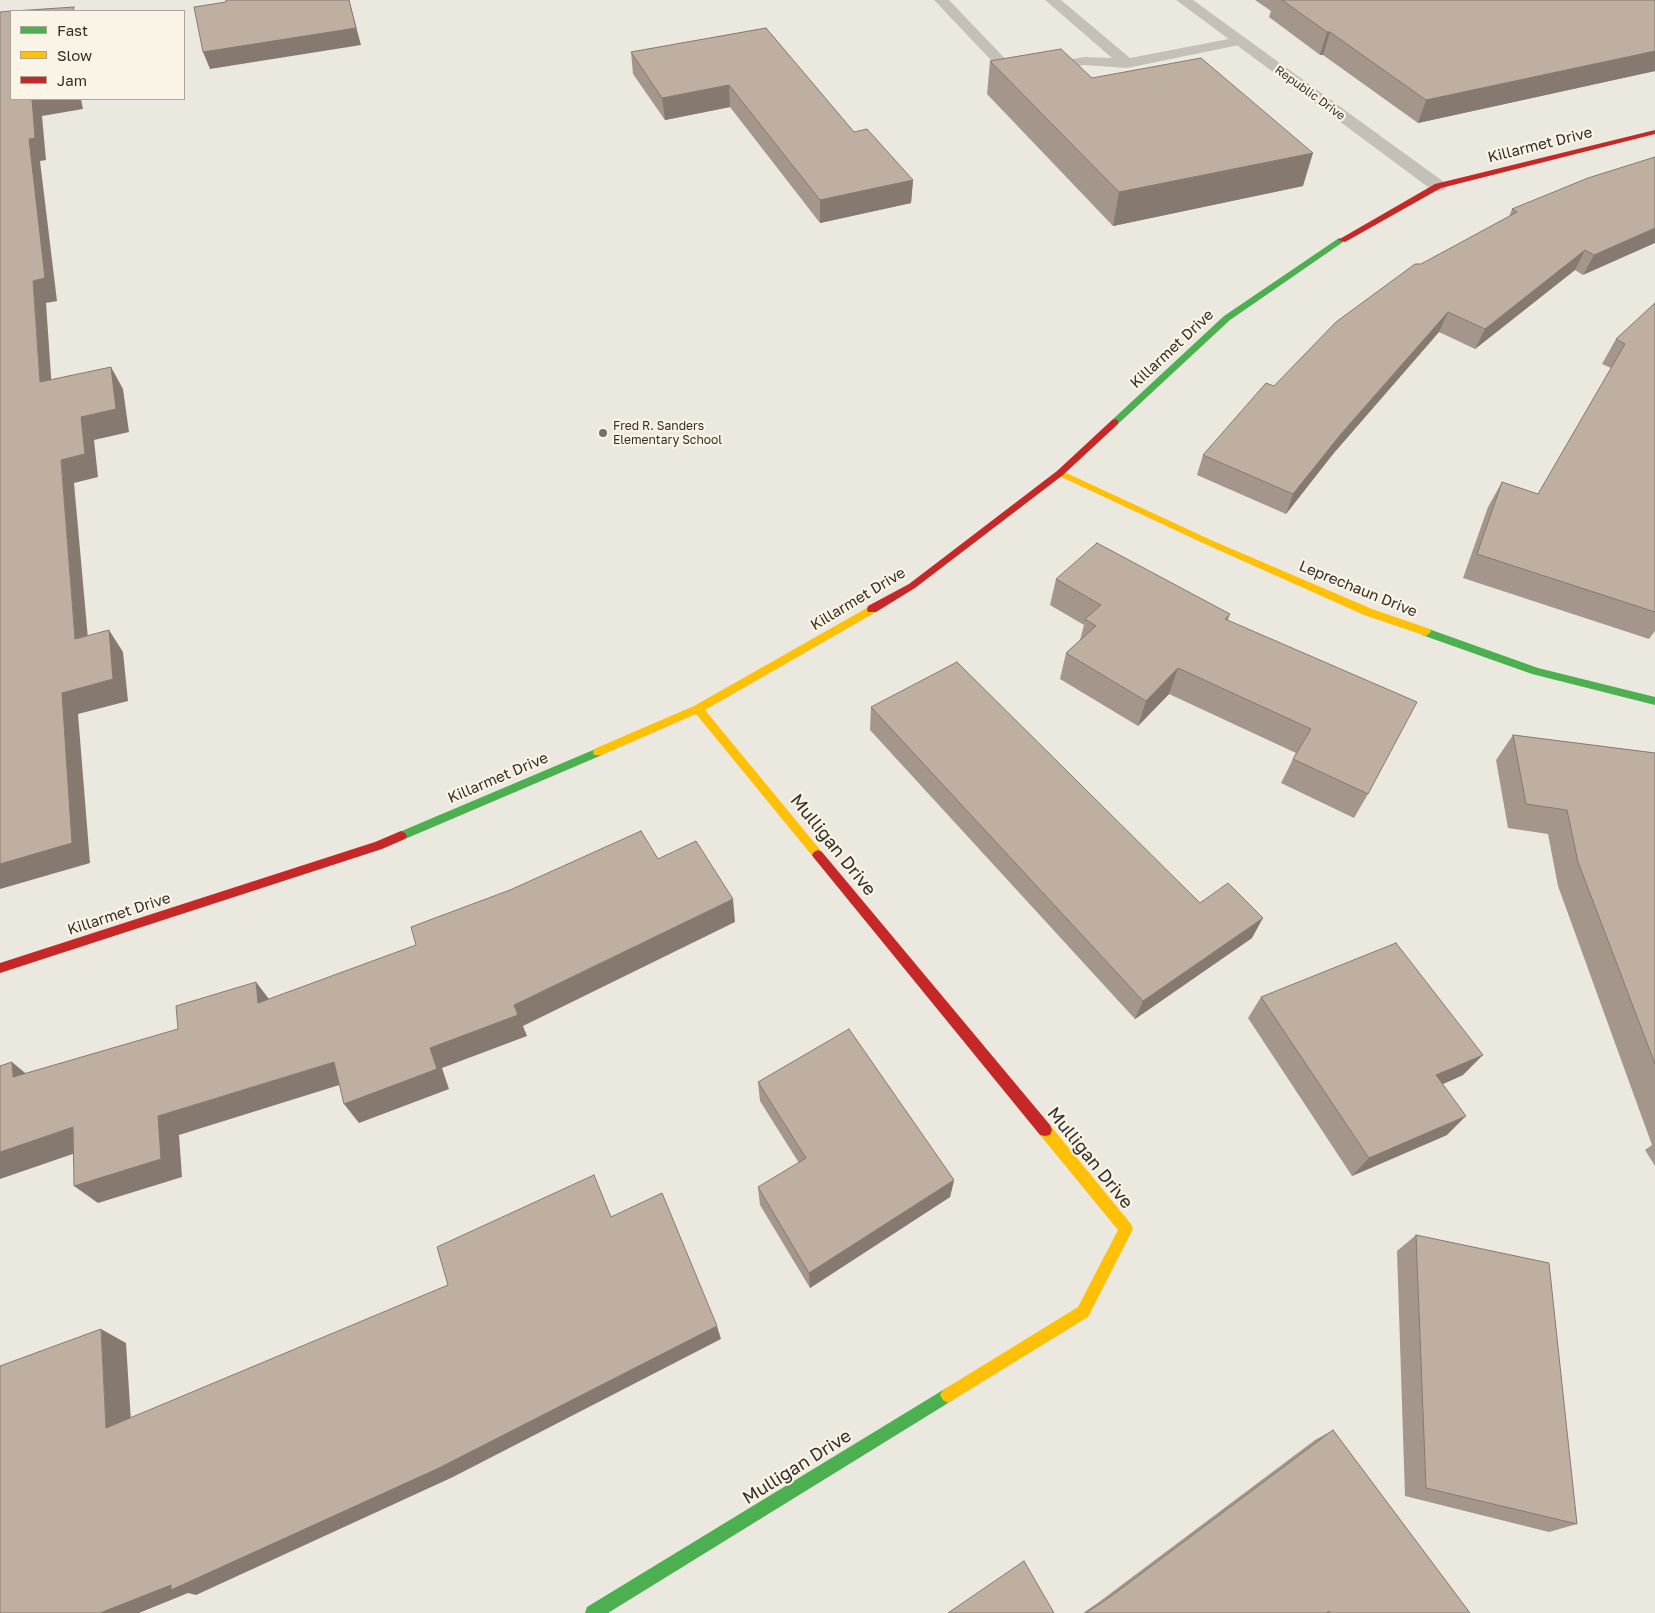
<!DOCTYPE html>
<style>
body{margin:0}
#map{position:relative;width:1655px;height:1613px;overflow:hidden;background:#ebe8df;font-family:"Golos Text",sans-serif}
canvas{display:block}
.legend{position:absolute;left:10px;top:10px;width:175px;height:90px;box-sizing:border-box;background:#f9f4e5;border:1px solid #aba599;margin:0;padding:6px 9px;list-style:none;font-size:15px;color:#352e26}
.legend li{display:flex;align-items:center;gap:10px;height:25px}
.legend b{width:25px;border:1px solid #aba599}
</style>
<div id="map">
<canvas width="1655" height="1613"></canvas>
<ul class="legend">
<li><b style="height:6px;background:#4caf50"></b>Fast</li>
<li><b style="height:6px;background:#ffc107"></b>Slow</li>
<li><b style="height:6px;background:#c62828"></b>Jam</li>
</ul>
</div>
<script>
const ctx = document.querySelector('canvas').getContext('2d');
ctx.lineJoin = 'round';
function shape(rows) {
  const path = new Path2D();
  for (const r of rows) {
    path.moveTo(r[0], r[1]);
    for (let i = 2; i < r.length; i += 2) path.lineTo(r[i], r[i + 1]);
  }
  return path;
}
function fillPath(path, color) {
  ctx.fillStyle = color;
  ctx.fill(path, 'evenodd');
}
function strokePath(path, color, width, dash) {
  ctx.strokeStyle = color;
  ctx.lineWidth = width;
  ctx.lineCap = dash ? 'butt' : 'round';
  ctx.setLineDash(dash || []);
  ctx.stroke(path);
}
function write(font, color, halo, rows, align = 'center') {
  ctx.font = font + ' "Golos Text",sans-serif';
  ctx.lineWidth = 4.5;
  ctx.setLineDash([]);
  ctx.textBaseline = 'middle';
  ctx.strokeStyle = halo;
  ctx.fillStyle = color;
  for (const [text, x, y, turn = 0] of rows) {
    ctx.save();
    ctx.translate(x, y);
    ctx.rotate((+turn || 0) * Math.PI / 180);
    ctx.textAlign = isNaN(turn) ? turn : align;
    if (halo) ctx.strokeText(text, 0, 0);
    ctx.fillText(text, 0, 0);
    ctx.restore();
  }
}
const lane = shape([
 [934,0,949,0,1015,69,1084,57,1112,58,1045,0,1061,0,1130,58,1239,37,1244,38,1246,41,1244,44,1239,45,1127,68,1084,65,1012,79,1007,77,934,0]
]);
const street = shape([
 [1176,0,1193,0,1444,182,1447,186,1444,190,1438,191,1432,190,1176,0]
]);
const fast = shape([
 [1339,238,1346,240,1230,320,1118,424,1112,424,1112,420,1224,316,1339,238],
 [1426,628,1538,668,1655,697,1655,705,1532,674,1422,635,1421,632,1426,628],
 [598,748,603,752,602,755,405,839,397,839,395,836,397,833,598,748],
 [948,1387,953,1390,956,1395,953,1400,608,1613,585,1613,587,1607,948,1387]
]);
const slow = shape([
 [1060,470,1211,540,1372,609,1430,629,1431,632,1426,636,1364,615,1205,544,1057,475,1055,473,1060,470],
 [872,605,876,606,877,609,876,612,705,710,822,852,824,855,822,858,818,860,814,858,696,714,602,755,594,755,593,752,594,749,694,706,872,605],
 [1045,1124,1050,1125,1131,1224,1133,1229,1088,1317,948,1403,943,1400,940,1395,943,1390,1078,1307,1118,1230,1040,1135,1038,1130,1040,1125,1045,1124]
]);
const jam = shape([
 [1655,130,1655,134,1441,188,1345,242,1338,240,1435,184,1655,130],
 [1115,419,1118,420,1118,424,1063,475,915,588,876,612,868,612,867,609,868,606,909,584,1057,471,1112,420,1115,419],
 [401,831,405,833,407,836,405,839,382,849,0,973,0,963,375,842,401,831],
 [818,850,822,852,1050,1125,1052,1130,1050,1135,1045,1136,1040,1135,814,858,812,855,814,852,818,850]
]);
const wall = shape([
 [1255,0,1655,0,1655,71,1418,123,1323,55,1320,55,1269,17,1271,11],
 [766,28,854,132,913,180,911,203,820,223,730,107,665,120,633,74,631,52],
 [990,61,1092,78,1303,186,1113,226,987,94],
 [1655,157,1583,275,1575,270,1475,349,1439,332,1333,454,1286,514,1197,475,1203,455,1274,386,1421,264,1509,217,1512,209],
 [1655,303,1655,631,1649,639,1463,578,1488,507,1502,482,1538,494,1611,368,1602,364,1616,339],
 [1056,579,1230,614,1228,620,1368,794,1354,818,1281,783,1296,753,1169,694,1138,726,1060,679,1066,653,1080,640,1084,625,1050,605],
 [871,707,1200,903,1252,938,1135,1019,870,730],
 [1513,735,1655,753,1655,1166,1645,1150,1652,1145,1558,886,1548,834,1508,828,1496,760],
 [1261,997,1463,1075,1443,1084,1447,1135,1352,1176,1248,1018],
 [758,1082,954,1180,950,1197,810,1288,760,1205,758,1187,799,1163,760,1101],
 [1416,1235,1577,1524,1549,1532,1405,1496,1397,1251],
 [1333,1430,1470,1613,1083,1613,1099,1602,1315,1440]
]);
const shadedWall = shape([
 [349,0,361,45,210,69,203,52],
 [1327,32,1330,32,1323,55,1320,55],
 [1655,51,1655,71,1418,123,1426,100],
 [729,85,730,107,665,120,662,98],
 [32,99,81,99,83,109,42,116,46,160,40,161,57,301,46,303,53,405,40,382,33,281,29,139],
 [1313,153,1303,186,1113,226,1119,192],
 [913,180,911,203,820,223,820,200],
 [1655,228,1655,243,1583,275,1594,255],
 [1585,250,1575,270,1475,349,1485,329],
 [1448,312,1439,332,1333,454,1286,514,1293,494,1341,434],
 [111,367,123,389,129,432,94,440,98,477,74,483,90,661,75,639,61,460,81,417],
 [109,630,123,652,128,701,78,714,90,863,0,889,0,864,62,693],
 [1178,668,1169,694,1138,726,1146,701],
 [733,899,735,922,523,1026,527,1036,442,1068,449,1089,359,1123,344,1104,430,1048,514,1005],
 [1263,918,1252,938,1135,1019,1143,1001],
 [256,982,272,1003,258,1003],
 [1483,1055,1463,1075,1418,1095,1436,1075],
 [12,1062,36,1082,13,1077],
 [334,1062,349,1082,179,1135,182,1177,98,1203,74,1186,158,1116],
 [1466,1116,1447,1135,1352,1176,1369,1158],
 [73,1127,96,1146,0,1179,0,1152],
 [954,1180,950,1197,810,1288,809,1273],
 [717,1326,721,1339,453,1477,196,1595,188,1593,139,1613,100,1613],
 [101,1329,126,1343,132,1438,106,1428]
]);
const building = shape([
 [226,0,349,0,356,28,203,52,194,7,226,2,226,0],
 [1282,0,1655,0,1655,51,1426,100,1330,32,1327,32,1282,0],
 [74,7,73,11,14,11,74,7],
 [11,11,11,99,32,99,35,138,29,139,45,278,33,281,40,382,111,367,116,409,81,417,85,454,61,460,75,639,109,630,113,679,62,693,72,843,0,864,0,12,11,11],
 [766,28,854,132,867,129,913,180,820,200,729,85,662,98,631,52,766,28],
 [1061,49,1092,78,1201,58,1313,153,1119,192,990,61,1061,49],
 [1655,157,1655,228,1594,255,1585,250,1485,329,1448,312,1341,434,1293,494,1203,455,1266,383,1274,386,1336,322,1415,264,1421,264,1517,212,1512,209,1588,178,1655,157],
 [1655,303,1655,612,1477,554,1502,482,1538,494,1625,344,1616,339,1655,303],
 [1097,543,1230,614,1225,619,1417,702,1368,794,1293,759,1311,729,1178,668,1146,701,1066,653,1096,626,1085,619,1101,605,1056,579,1097,543],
 [957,662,1200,903,1228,883,1263,918,1143,1001,871,707,957,662],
 [1513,735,1655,753,1655,1064,1578,862,1567,810,1526,804,1513,735],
 [641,831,658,859,696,841,733,899,514,1005,518,1015,430,1048,437,1069,344,1104,334,1062,158,1116,161,1159,74,1186,73,1127,0,1152,0,1066,12,1062,13,1077,178,1029,176,1006,256,982,258,1003,416,945,411,927,510,890,641,831],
 [1396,943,1483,1055,1436,1075,1466,1116,1369,1158,1261,997,1396,943],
 [849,1029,954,1180,809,1273,758,1187,806,1158,758,1082,849,1029],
 [594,1175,611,1217,662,1193,717,1326,439,1468,171,1590,171,1585,100,1613,0,1613,0,1366,101,1329,106,1428,448,1285,437,1247,594,1175],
 [1416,1235,1549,1263,1577,1524,1426,1488,1416,1235],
 [1333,1430,1470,1613,1330,1613,1329,1611,1326,1613,1086,1613,1110,1597,1333,1430],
 [1024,1561,1054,1613,948,1613,1024,1561]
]);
const markers = [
 [603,433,5,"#756f67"]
];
const farStreetnames = [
 ["Republic Drive",1310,93,36]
];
const farPoinames = [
 ["Fred R. Sanders",613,426],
 ["Elementary School",613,440]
];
const streetNames = [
 ["Killarmet Drive",1540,145,-14],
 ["Killarmet Drive",1172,349,-43],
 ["Leprechaun Drive",1358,589,22],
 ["Killarmet Drive",858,599,-31],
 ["Killarmet Drive",498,778,-23],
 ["Killarmet Drive",119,914,-18]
];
const nearStreetnames = [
 ["Mulligan Drive",833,845,51],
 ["Mulligan Drive",1090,1158,51],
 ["Mulligan Drive",797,1467,-32]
];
fillPath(lane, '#c4c0b8');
fillPath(street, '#c4c0b8');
fillPath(fast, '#4caf50');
fillPath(slow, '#ffc107');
fillPath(jam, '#c62828');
fillPath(wall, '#a4968a');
fillPath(shadedWall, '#867a70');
fillPath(building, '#bfafa0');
strokePath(building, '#867a70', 1);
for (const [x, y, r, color] of markers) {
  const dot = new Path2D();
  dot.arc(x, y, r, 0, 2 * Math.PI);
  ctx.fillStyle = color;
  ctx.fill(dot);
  strokePath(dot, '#f9f4e5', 2);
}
write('12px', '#352e26', '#f9f4e5', farStreetnames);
write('12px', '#352e26', '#f9f4e5', farPoinames, 'left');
write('15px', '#352e26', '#f9f4e5', streetNames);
write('18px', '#352e26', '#f9f4e5', nearStreetnames);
</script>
